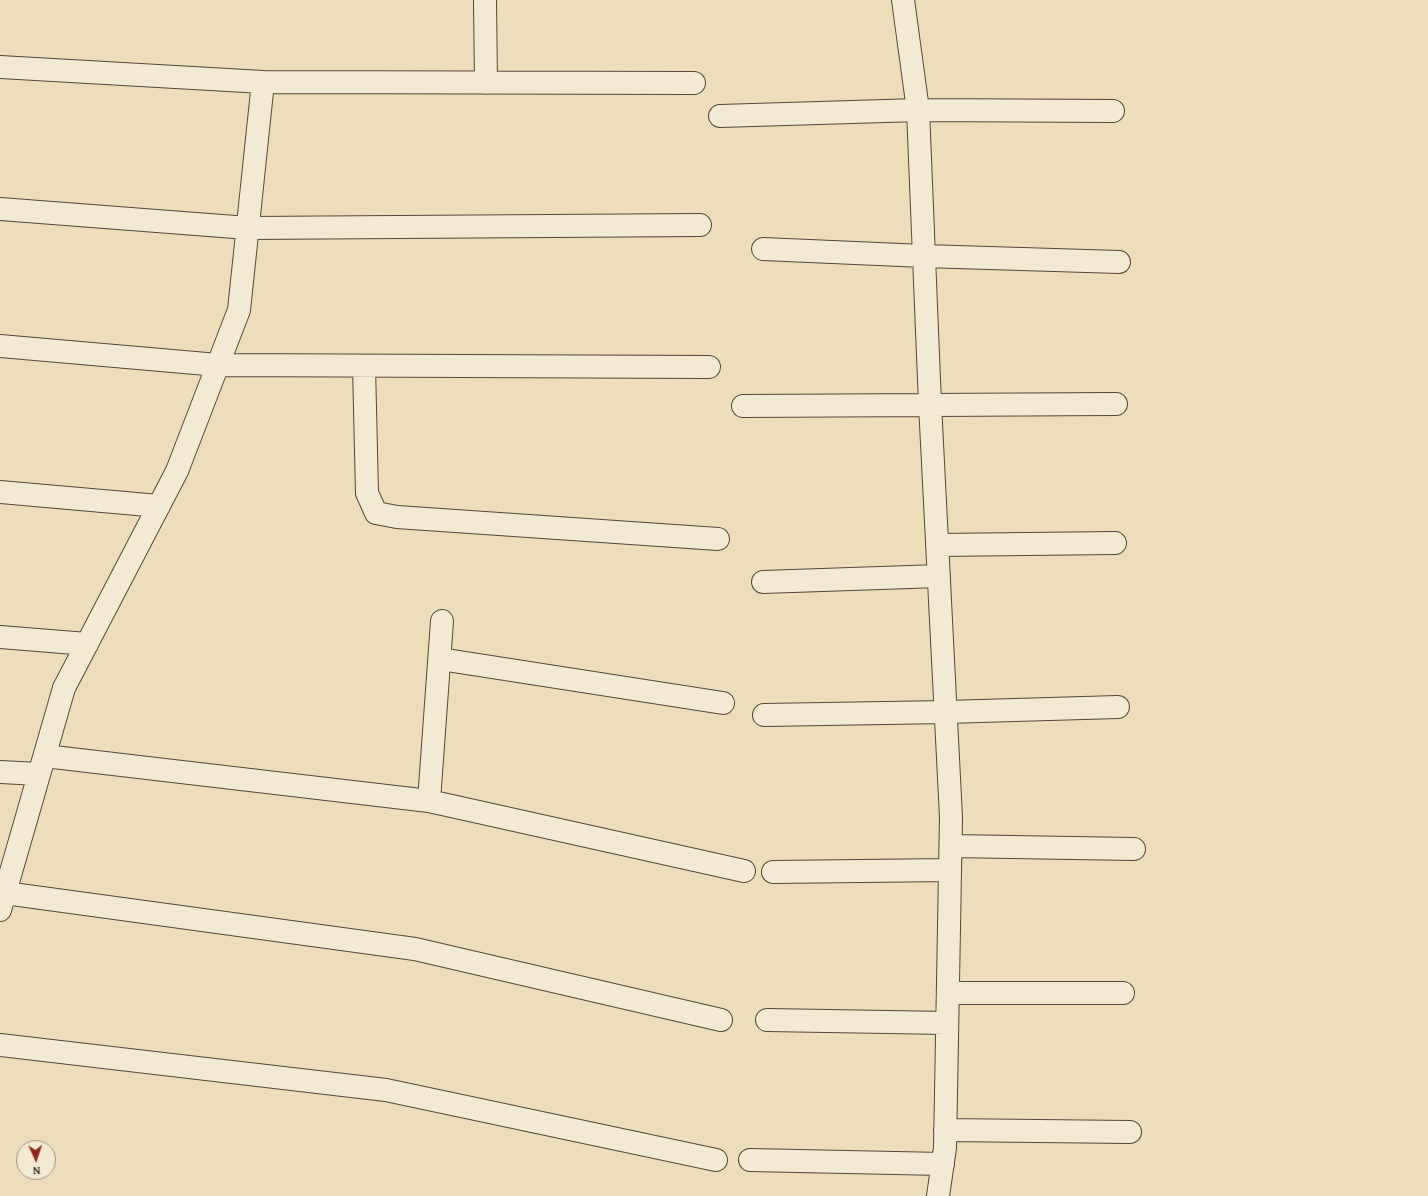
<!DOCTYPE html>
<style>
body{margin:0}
#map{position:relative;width:1428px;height:1196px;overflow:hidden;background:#eeddb9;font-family:"Gentium Book Plus",serif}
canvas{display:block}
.north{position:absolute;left:16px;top:1140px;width:40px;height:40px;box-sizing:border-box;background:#f4e9d2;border:1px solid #9f9584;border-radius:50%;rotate:177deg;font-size:11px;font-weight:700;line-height:16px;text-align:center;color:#20160f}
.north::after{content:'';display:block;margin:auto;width:14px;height:18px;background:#8f2418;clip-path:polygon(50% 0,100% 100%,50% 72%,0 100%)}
</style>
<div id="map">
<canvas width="1428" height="1196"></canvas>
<div class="north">N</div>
</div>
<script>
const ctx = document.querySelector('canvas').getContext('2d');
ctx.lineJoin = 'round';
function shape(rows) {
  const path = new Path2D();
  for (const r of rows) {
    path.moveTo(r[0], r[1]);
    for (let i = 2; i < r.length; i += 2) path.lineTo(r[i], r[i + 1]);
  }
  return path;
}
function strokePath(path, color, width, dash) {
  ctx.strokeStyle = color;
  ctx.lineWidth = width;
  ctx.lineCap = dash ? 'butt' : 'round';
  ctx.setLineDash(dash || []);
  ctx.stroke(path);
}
const minor = shape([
 [485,0,486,83],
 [903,0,918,110,930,404,951,817,945,1148,938,1196],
 [0,67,263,82,694,83],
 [720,116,918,110,1113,111],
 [0,209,248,228,700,225],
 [763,249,924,256,1119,262],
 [0,346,218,365,709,367],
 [364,366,367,493,376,513,397,517,718,539],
 [743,406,1116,404],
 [0,492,159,506],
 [937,545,1115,543],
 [763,582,939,576],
 [0,637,87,644],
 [440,659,723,703],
 [764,715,946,712,1118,707],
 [45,756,429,801,744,871],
 [0,772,39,774],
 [429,801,442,621],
 [951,846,1134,849],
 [773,872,950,870],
 [5,893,415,949,721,1020],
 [0,910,64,688,177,471,239,310,263,82],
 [948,993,1123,993],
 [767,1020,947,1023],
 [0,1045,386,1090,716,1160],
 [945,1130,1130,1132],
 [750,1160,943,1164]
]);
strokePath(minor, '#54483a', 24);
strokePath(minor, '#f4e9d2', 22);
</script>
